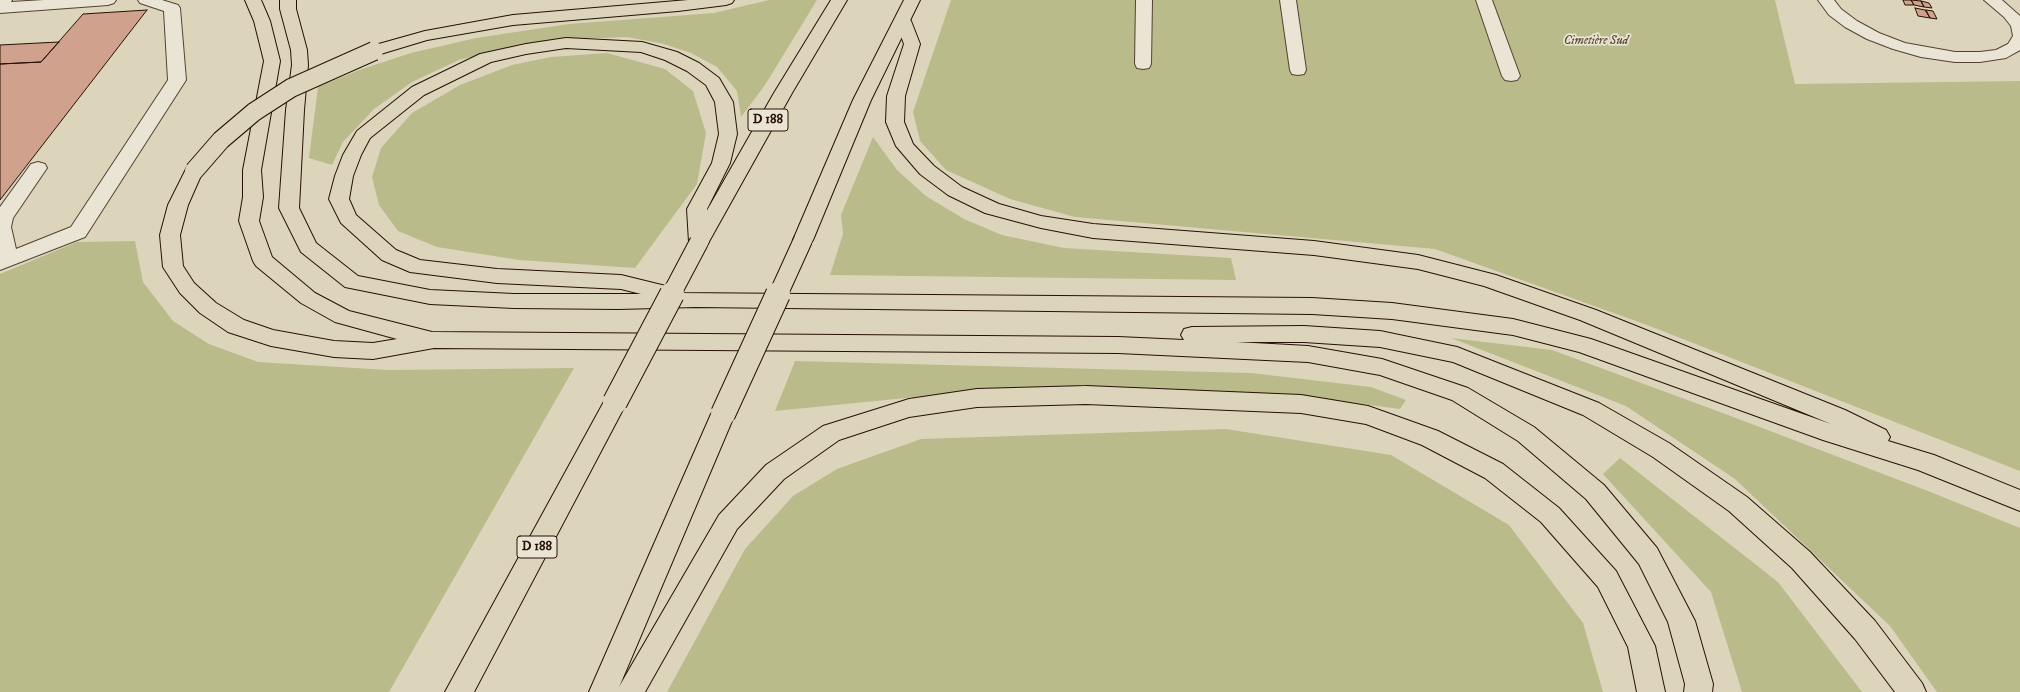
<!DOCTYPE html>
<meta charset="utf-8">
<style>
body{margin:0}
canvas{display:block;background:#ddd5bb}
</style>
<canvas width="2020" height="692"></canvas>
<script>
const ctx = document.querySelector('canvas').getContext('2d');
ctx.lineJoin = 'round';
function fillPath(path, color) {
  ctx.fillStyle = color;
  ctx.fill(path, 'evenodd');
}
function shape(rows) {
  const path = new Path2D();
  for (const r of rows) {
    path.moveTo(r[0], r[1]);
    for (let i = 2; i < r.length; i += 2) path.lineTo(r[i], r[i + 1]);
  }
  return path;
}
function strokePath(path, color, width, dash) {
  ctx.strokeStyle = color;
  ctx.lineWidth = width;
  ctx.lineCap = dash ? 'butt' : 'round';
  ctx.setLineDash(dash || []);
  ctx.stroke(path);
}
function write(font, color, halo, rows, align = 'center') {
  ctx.font = font + ' "IM FELL DW Pica",serif';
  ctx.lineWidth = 3.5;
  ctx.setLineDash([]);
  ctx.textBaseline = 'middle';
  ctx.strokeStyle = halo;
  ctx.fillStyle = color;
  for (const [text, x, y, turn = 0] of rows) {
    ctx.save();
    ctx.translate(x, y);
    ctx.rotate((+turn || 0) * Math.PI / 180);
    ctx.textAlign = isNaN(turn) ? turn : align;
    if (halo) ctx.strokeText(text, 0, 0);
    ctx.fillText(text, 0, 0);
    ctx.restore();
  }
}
const green = shape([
 [769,0,817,0,765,85,741,117,737,91,717,67,691,53,664,44,627,37,570,39,512,47,459,60,412,82,374,109,343,142,332,165,309,158,318,87,362,69,411,53,476,38,569,24,714,13],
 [951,0,1775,0,1795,84,2020,81,2020,471,1647,325,1435,249,1075,217,1010,199,946,170,920,141,913,112],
 [607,53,665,69,693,91,706,133,697,184,635,268,519,260,437,247,398,231,379,205,372,177,381,148,412,113,460,85,512,65,551,57],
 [873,137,897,170,926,196,964,219,1002,235,1064,248,1231,258,1236,280,830,275,843,234,841,215],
 [135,241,143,282,173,321,209,344,258,362,388,370,574,368,389,692,0,692,0,274,77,242],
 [1451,338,1552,350,1728,415,1928,491,2020,528,2020,692,1937,692,1890,626,1735,479,1626,406],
 [795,361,1251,373,1371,387,1406,400,1400,409,1280,393,966,392,775,411],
 [1226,429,1391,455,1509,525,1583,623,1603,692,667,692,745,549,793,496,837,469,921,439],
 [1620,458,1778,582,1862,692,1742,692,1711,592,1603,474]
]);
const building = shape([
 [1903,0,1911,0,1914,5,1905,5,1903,0],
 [1911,0,1921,1,1924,7,1914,5,1911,0],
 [1921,1,1929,3,1932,8,1924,7,1921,1],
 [1915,8,1925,10,1930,18,1918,16,1915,8],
 [147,10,0,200,0,64,41,62,83,14,147,10],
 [1926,10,1933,11,1937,19,1930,18,1926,10],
 [59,42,41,62,0,64,0,45,59,42]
]);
const minor = shape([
 [0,0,12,0,11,2,44,0,116,0,114,3,108,5,0,13,0,0],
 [138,0,162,0,178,5,180,8,186,80,85,237,0,270,0,207,31,164,38,162,45,164,47,168,13,218,11,227,16,249,71,227,168,80,164,11,140,3,138,0],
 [1136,0,1152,0,1151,64,1149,68,1143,69,1137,68,1135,64,1136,0],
 [1280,0,1296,0,1306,70,1304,74,1298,75,1292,74,1290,70,1280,0],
 [1476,0,1492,0,1520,76,1517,80,1511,81,1505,80,1502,76,1476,0],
 [1818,0,1834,0,1841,9,1857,21,1879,33,1905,43,1955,52,1980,52,1996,50,2008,44,2013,36,2011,26,2004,17,1984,0,2002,0,2020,16,2020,50,2006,58,1980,62,1955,62,1921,57,1893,49,1867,39,1845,27,1829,15,1818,0]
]);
const major = shape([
 [831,0,847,0,792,93,706,247,699,249,692,247,689,242,774,93,831,0],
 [904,0,920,0,871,100,813,240,810,245,803,247,796,245,793,240,853,100,904,0],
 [615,393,623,396,627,402,474,692,445,692,607,396,615,393],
 [723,405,731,408,735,414,617,692,589,692,711,414,715,408,723,405]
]);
const highway = shape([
 [245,0,261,0,270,21,280,61,261,170,263,197,259,221,272,257,315,293,349,311,432,332,1118,337,1184,340,1181,335,1184,329,1192,327,1304,326,1380,331,1457,347,1599,403,1669,443,1747,497,1810,552,1875,621,1922,683,1926,692,1895,692,1855,639,1792,568,1729,511,1653,457,1583,415,1453,362,1380,347,1304,342,1236,342,1308,346,1382,359,1468,388,1534,427,1604,485,1657,548,1695,621,1713,684,1712,692,1684,692,1685,684,1668,622,1639,564,1586,499,1518,441,1452,400,1380,375,1308,362,1118,353,434,348,373,359,334,357,271,346,228,332,200,313,180,293,163,267,160,235,168,205,187,167,194,165,201,167,203,171,188,205,180,235,183,266,194,283,216,303,244,320,273,330,334,341,373,343,397,339,335,322,301,303,256,266,253,261,239,221,243,197,243,170,264,61,254,21,245,0],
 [280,0,296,0,296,9,307,50,308,65,304,110,299,208,316,243,358,276,430,290,514,294,641,294,621,289,497,283,410,272,382,260,341,223,329,199,335,176,343,155,357,131,412,87,480,54,526,44,566,38,642,42,677,52,699,63,719,78,733,102,737,134,730,163,707,209,709,242,706,247,699,249,692,247,689,242,687,209,712,163,719,134,715,102,706,85,687,71,665,60,641,52,566,48,526,54,491,62,424,95,370,138,361,155,353,176,349,199,356,215,396,250,420,260,497,269,621,275,674,288,677,293,1312,298,1392,303,1513,319,1591,339,1831,424,1580,320,1484,286,1418,269,1314,255,1093,238,1041,228,985,213,948,195,920,174,896,146,886,122,887,96,904,44,895,21,897,18,903,16,909,18,911,21,920,44,905,96,904,122,913,144,934,166,962,187,999,204,1041,216,1093,224,1314,241,1418,255,1496,275,1596,310,1845,410,1886,430,1890,437,1888,441,1934,455,2020,490,2020,511,1918,470,1823,440,1579,352,1513,335,1392,319,1312,314,696,307,618,309,514,308,430,304,345,287,301,252,279,208,286,110,292,65,291,50,280,9,280,0],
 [688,0,734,0,732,3,726,5,678,11,513,25,427,40,374,56,368,55,366,51,368,47,425,31,513,15,688,0],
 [1086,386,1301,395,1368,406,1438,431,1503,464,1559,508,1616,571,1655,646,1665,692,1637,692,1628,647,1598,587,1541,522,1485,478,1422,445,1366,424,1301,413,1086,404,977,407,909,417,839,440,784,479,737,529,645,692,616,692,719,515,766,465,823,426,909,399,977,389,1086,386]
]);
const majorBridgeFar1 = shape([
 [671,295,699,242],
 [778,295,803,240]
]);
const majorBridge = shape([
 [615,402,672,294],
 [723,414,778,294]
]);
const highwayBridge = shape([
 [194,171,221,140,254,112,291,88,374,51]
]);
const farParknames = [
 ["Cimetière Sud",1596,42]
];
const shields = [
 [768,120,40],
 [537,547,40]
];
const shieldNames = [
 ["D 188",768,120],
 ["D 188",537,547]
];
fillPath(green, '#b9bb8b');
fillPath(building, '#d0a18c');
strokePath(building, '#271005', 1);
strokePath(minor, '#544132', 2);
strokePath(major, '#271005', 2);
strokePath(highway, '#271005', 2);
fillPath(minor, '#e9e4d3');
fillPath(major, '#ddd5bb');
fillPath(highway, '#ddd5bb');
strokePath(majorBridgeFar1, '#271005', 20, []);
strokePath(majorBridge, '#271005', 26, []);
strokePath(highwayBridge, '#271005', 20, []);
strokePath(majorBridgeFar1, '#ddd5bb', 18);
strokePath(majorBridge, '#ddd5bb', 24);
strokePath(highwayBridge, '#ddd5bb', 18);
write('italic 12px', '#5a4c34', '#e9e4d3', farParknames);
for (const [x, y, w] of shields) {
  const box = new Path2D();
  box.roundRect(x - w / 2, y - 11, w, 22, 3);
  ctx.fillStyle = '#e9e4d3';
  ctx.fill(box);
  strokePath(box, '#271005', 1);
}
write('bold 13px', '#271005', null, shieldNames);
</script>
